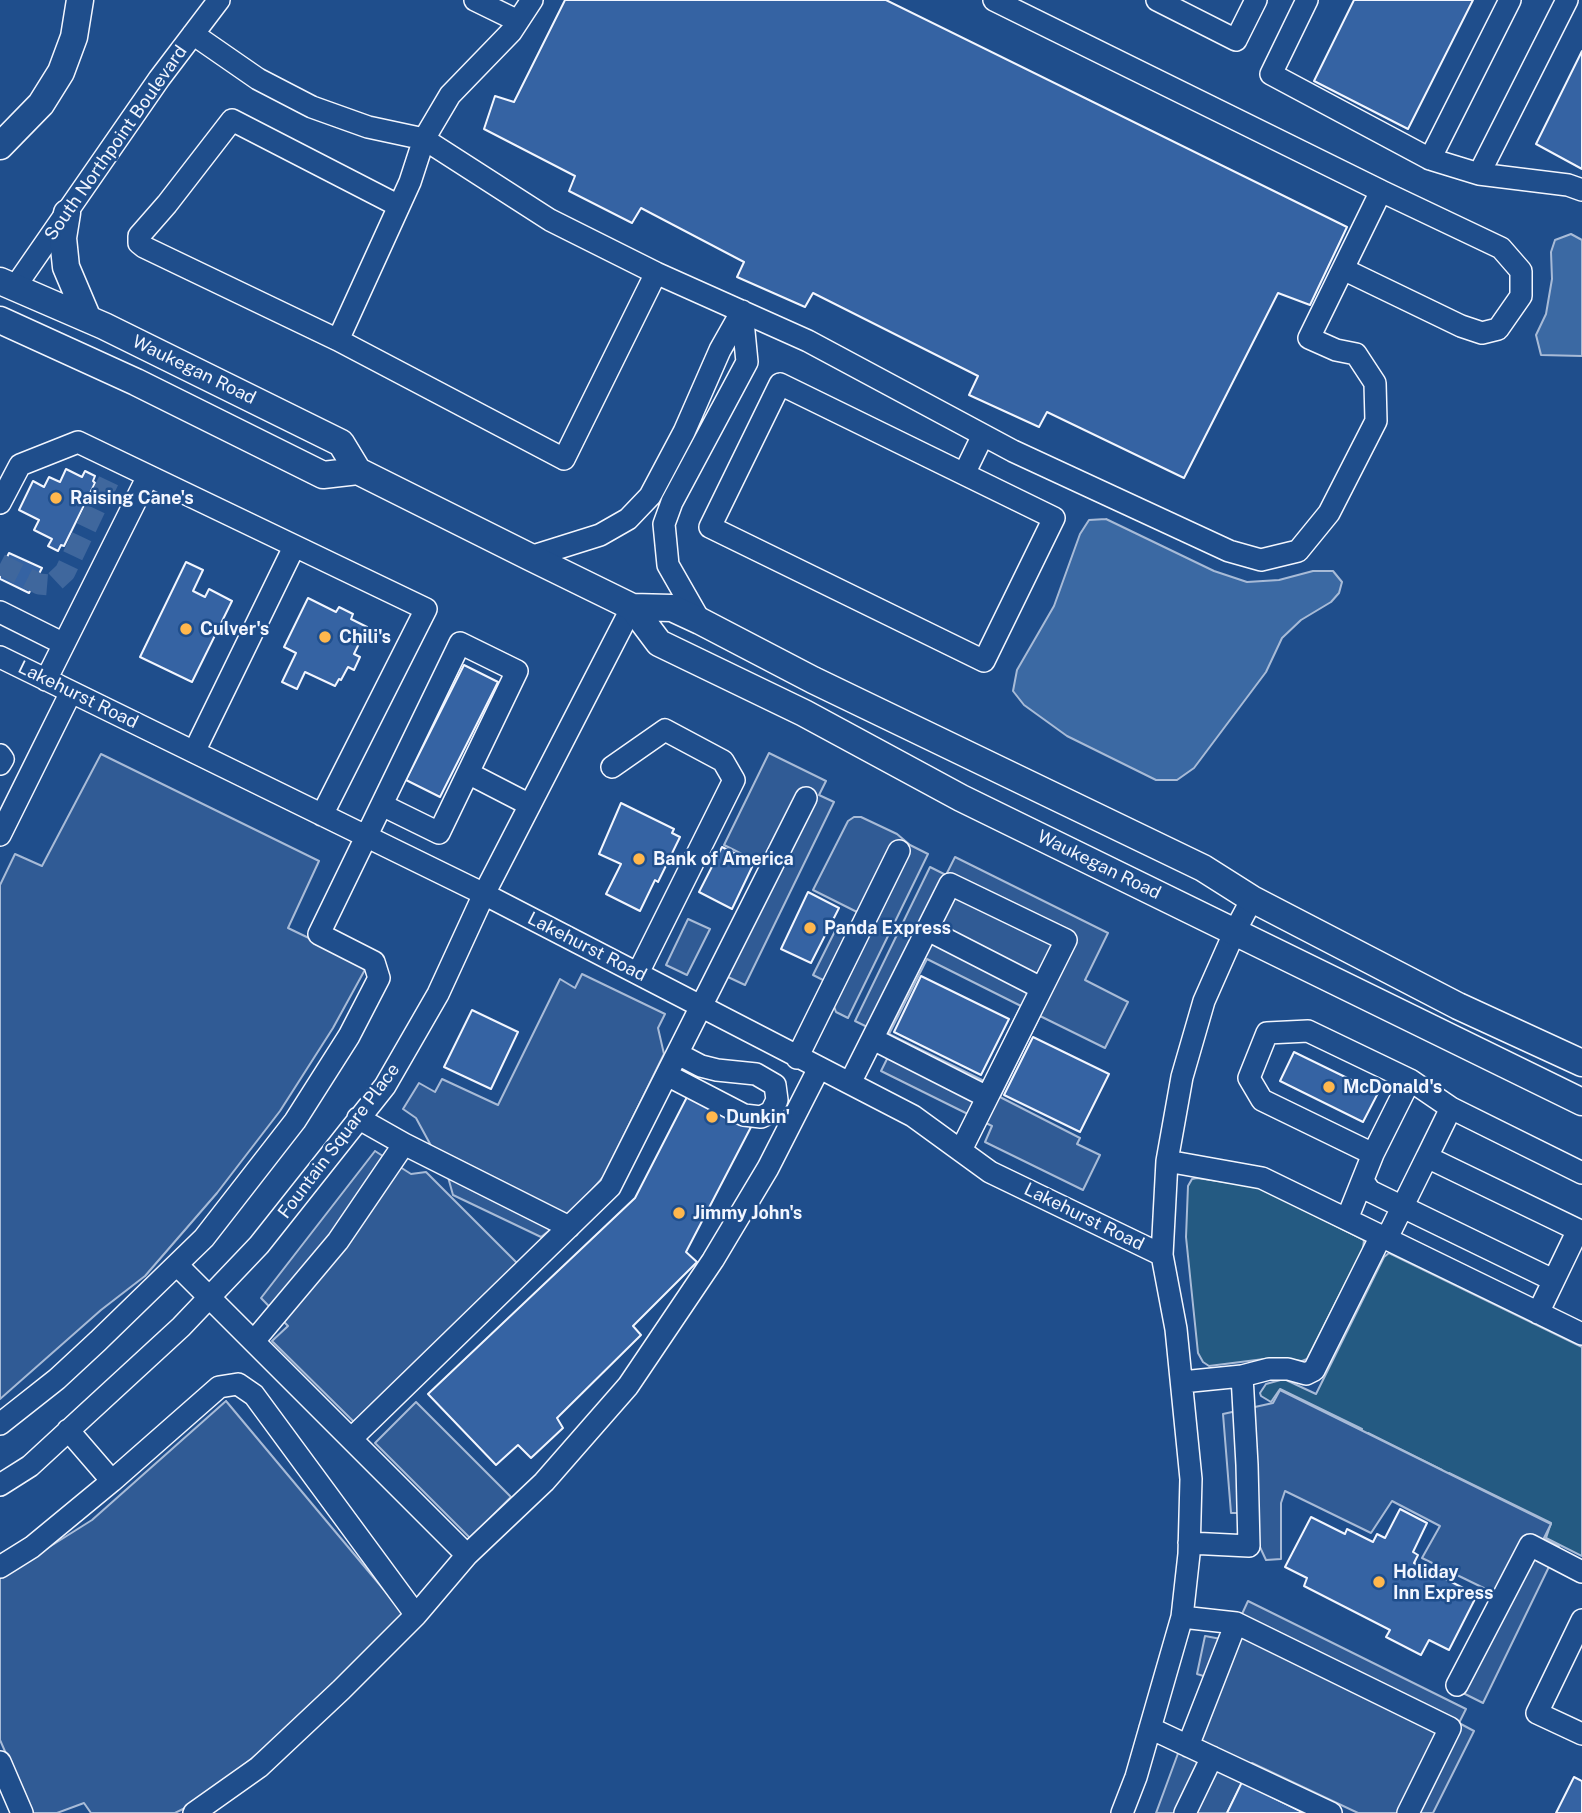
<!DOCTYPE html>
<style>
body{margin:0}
canvas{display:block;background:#1f4e8c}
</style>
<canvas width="1582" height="1813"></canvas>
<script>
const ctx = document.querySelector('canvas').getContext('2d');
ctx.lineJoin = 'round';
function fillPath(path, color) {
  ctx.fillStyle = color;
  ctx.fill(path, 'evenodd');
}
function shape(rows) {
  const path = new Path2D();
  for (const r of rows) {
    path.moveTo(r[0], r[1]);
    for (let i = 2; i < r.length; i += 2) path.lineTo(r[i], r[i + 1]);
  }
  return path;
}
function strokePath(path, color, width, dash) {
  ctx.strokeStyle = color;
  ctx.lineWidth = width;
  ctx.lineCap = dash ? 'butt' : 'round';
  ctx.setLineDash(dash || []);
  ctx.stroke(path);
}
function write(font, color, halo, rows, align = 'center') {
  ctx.font = font + ' "Public Sans",sans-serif';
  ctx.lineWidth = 5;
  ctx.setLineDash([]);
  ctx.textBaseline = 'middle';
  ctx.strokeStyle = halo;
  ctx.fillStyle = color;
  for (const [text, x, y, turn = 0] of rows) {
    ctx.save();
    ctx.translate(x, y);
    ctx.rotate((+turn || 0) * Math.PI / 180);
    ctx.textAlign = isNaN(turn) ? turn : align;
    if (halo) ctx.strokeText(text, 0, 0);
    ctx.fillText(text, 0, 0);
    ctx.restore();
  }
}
const green = shape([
 [1197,1178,1259,1187,1364,1240,1363,1249,1307,1359,1302,1361,1272,1358,1209,1366,1203,1362,1198,1353,1186,1237,1188,1186,1192,1179,1197,1178],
 [1389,1253,1582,1347,1582,1556,1546,1538,1551,1523,1449,1473,1443,1485,1442,1470,1368,1433,1356,1442,1362,1429,1280,1389,1271,1402,1261,1396,1260,1393,1266,1384,1284,1379,1316,1394,1384,1257,1389,1253]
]);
const parking = shape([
 [769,753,826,781,819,795,834,802,745,985,711,969,762,864,724,845,769,753],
 [101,754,319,861,288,928,367,966,333,1028,280,1111,217,1193,145,1276,101,1310,0,1399,0,885,15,854,42,866,101,754],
 [854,817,861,817,897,834,910,845,928,854,848,1018,836,1012,825,981,813,975,836,929,849,935,859,913,813,890,848,821,854,817],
 [955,857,1108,933,1085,980,1128,1002,1105,1048,1040,1016,1000,1097,1080,1138,1077,1144,1100,1155,1083,1190,985,1142,992,1126,881,1071,896,1041,855,1021,930,867,946,875,955,857],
 [927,959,1021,1006,984,1081,889,1034,927,959],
 [688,919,710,929,687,975,666,965,688,919],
 [582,974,665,1014,658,1028,664,1054,604,1176,572,1213,541,1237,453,1195,448,1177,416,1118,403,1109,419,1083,435,1092,442,1079,498,1105,560,979,575,988,582,974],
 [375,1151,411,1174,426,1172,518,1264,354,1422,272,1341,288,1326,261,1298,375,1151],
 [1280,1390,1551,1524,1544,1538,1559,1546,1483,1703,1449,1686,1496,1594,1422,1558,1440,1526,1392,1501,1371,1533,1285,1491,1281,1503,1281,1559,1266,1560,1244,1513,1231,1513,1223,1414,1273,1403,1280,1390],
 [226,1401,405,1615,315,1706,221,1784,187,1807,175,1813,91,1813,84,1803,57,1813,32,1813,0,1740,0,1578,92,1520,226,1401],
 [416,1402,511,1497,470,1538,375,1443,416,1402],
 [1248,1601,1466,1709,1459,1723,1474,1731,1433,1813,1358,1813,1252,1763,1227,1813,1156,1813,1187,1729,1210,1678,1197,1674,1205,1636,1221,1639,1242,1614,1248,1601]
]);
const water = shape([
 [1571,234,1582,240,1582,356,1541,355,1536,335,1546,314,1552,279,1551,252,1555,240,1571,234],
 [1106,519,1214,571,1247,582,1279,580,1313,571,1333,571,1342,582,1339,593,1331,602,1301,620,1282,638,1266,672,1194,768,1177,780,1156,780,1067,736,1024,705,1013,691,1017,670,1054,606,1080,534,1089,520,1106,519]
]);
const building = shape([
 [565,0,886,0,1347,227,1310,305,1278,293,1184,478,1047,412,1039,427,969,395,978,376,813,293,805,307,737,277,744,262,641,208,632,223,569,191,575,176,484,129,495,96,514,102,565,0],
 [1354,0,1473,0,1408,129,1314,81,1354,0],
 [1582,51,1582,169,1536,144,1582,51],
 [66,469,82,477,85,471,95,476,93,481,95,483,64,546,61,545,58,551,48,546,52,539,34,530,39,520,19,510,33,481,44,487,49,477,60,482,66,469],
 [9,553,42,568,29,593,0,579,0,572,9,553],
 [186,562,203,570,193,591,205,597,209,589,232,601,192,682,140,657,186,562],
 [308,598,336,612,339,607,353,614,351,619,367,627,354,654,360,657,354,670,348,667,341,680,339,679,335,686,305,672,297,689,282,682,296,653,284,647,308,598],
 [464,665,498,682,440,797,406,780,464,665],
 [621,803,674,829,672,833,680,837,658,882,655,880,640,911,606,894,621,864,599,854,621,803],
 [722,847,754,863,732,909,699,892,722,847],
 [808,892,839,908,811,963,781,949,808,892],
 [921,976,1009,1019,981,1075,894,1032,921,976],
 [472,1010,518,1032,491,1089,444,1067,472,1010],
 [1033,1037,1109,1074,1080,1132,1004,1095,1033,1037],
 [1294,1052,1378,1093,1363,1122,1280,1081,1294,1052],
 [688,1095,751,1127,686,1252,697,1262,633,1326,641,1335,557,1418,563,1428,531,1458,518,1445,496,1465,428,1394,635,1198,688,1095],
 [1400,1509,1427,1523,1413,1552,1418,1555,1414,1563,1477,1595,1449,1650,1429,1640,1421,1655,1386,1637,1390,1630,1304,1586,1307,1578,1285,1567,1311,1517,1345,1534,1347,1529,1373,1542,1377,1534,1385,1538,1400,1509],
 [1574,1777,1582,1781,1582,1813,1556,1813,1574,1777],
 [1242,1782,1304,1813,1227,1813,1242,1782]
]);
const minorTunnel = shape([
 [0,564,39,584,51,585,65,572,118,461]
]);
const minor = shape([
 [475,0,518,21],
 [1157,0,1236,40,1256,0],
 [1307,0,1271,74,1430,159,1510,0],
 [1567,0,1479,174,1568,185,1582,190],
 [193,34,258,79,312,107,368,127,424,139,450,95,511,32,532,0],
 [1430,159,1479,174],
 [1343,269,1461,326,1482,333,1498,329,1521,296,1521,271,1501,248,1381,191],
 [656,273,564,459,338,340,410,182,424,139,550,220,656,273,808,341,1013,451,1229,551,1261,560,1298,551,1329,513,1376,421,1375,383,1356,354,1336,350,1309,338,1381,191,994,0],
 [15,287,159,79,219,0],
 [338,340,144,247,139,243,139,236,167,204,232,120,399,206],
 [780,384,1054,518,984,661,710,527,780,384],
 [964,474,983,435],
 [0,503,20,465,78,442,426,609,322,815],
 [530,557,600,535,628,519,650,496,684,432,720,350,742,311,747,362,672,502,664,524,668,565,700,621],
 [0,612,64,644],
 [0,657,484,894,913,1116,990,1172,1162,1255],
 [46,680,148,476],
 [194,752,294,547],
 [0,755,3,759,0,764],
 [612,767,665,730,723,761,734,780,638,973],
 [468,773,530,805],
 [0,835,71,692],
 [928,930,1041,988],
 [873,1039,987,1097],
 [797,1058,899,851],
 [667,1075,744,1115,761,1117,771,1112,777,1100,775,1085,756,1074,717,1070,701,1066,678,1054],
 [850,1083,950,884,1066,940,961,1150],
 [358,1118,404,1144],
 [1373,1154,1262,1100,1249,1078,1267,1033,1308,1031,1410,1080,1451,1108],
 [1427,1157,1451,1108,1582,1173],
 [1167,1161,1262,1178,1582,1334],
 [1363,1181,1370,1191,1553,1280],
 [1347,1219,1373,1154,1410,1080],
 [1387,1238,1427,1157,1578,1230,1538,1313],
 [177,1265,467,1555,544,1482,628,1386,713,1260,768,1168,819,1068],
 [254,1341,338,1241,404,1144,569,1227],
 [1242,1376,1269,1369,1288,1369,1306,1374,1314,1370,1381,1236],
 [1182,1382,1242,1376,1247,1465,1249,1546,1189,1543],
 [0,1424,57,1379,98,1341,204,1238,295,1121,349,1036,379,978,374,962,319,934,460,643,517,671,439,833,382,805],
 [352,1438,610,1187,806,798],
 [112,1481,219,1387,238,1384,254,1395,416,1615],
 [0,1485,30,1466,181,1327,259,1245,385,1086,438,994,484,894,632,607],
 [0,1567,32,1547,112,1481,68,1430],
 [1182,1617,1236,1623,1450,1728,1408,1813],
 [1582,1620,1537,1713,1582,1734],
 [1457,1685,1530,1545,1582,1572],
 [1150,1728,1331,1813],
 [1188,1746,1236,1623],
 [0,1762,22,1813],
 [194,1813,259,1767,341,1690,416,1615,467,1555],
 [1122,1813,1136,1777,1182,1617,1189,1554,1191,1479,1176,1329,1162,1255,1167,1161,1182,1077,1204,1001,1235,931,1252,899],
 [1185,1813,1212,1757]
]);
const major = shape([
 [0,146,41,104,61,72,74,37,80,0],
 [67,213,63,238,66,267,88,319],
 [0,281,104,326,341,443,358,471,530,557,632,607,672,608,700,621,813,680,1203,868,1252,899,1458,1006,1582,1063],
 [0,320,136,382,323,475,358,471],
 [632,607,659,643,804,713,961,798,1582,1102]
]);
const markers = [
 [56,498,7,"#ffb74d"],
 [186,629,7,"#ffb74d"],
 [325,637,7,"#ffb74d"],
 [639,859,7,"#ffb74d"],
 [810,928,7,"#ffb74d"],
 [1329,1087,7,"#ffb74d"],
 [712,1117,7,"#ffb74d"],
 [679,1213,7,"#ffb74d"],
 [1379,1582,7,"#ffb74d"]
];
const streetNames = [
 ["South Northpoint Boulevard",116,143,-55],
 ["Waukegan Road",194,370,26],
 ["Lakehurst Road",78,695,26],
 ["Waukegan Road",1099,865,26],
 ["Lakehurst Road",587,947,27],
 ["Fountain Square Place",339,1141,-53],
 ["Lakehurst Road",1084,1217,26]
];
const poiNames = [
 ["Raising Cane's",70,498],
 ["Culver's",200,629],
 ["Chili's",339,637],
 ["Bank of America",653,859],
 ["Panda Express",824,928],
 ["McDonald's",1343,1087],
 ["Dunkin'",726,1117],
 ["Jimmy John's",693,1213],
 ["Holiday",1393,1572],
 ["Inn Express",1393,1593]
];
fillPath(green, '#245a82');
strokePath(green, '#a8bbd7', 2);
fillPath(parking, '#305b95');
strokePath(parking, '#a8bbd7', 2);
fillPath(water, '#3b69a3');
strokePath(water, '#a8bbd7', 2);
fillPath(building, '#3563a3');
strokePath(building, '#f2f6ff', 2);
strokePath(minorTunnel, '#3f679d', 21, [21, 10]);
strokePath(minor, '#f2f6ff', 24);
strokePath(major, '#f2f6ff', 29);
strokePath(minor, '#1f4e8c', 21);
strokePath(major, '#1f4e8c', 26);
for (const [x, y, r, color] of markers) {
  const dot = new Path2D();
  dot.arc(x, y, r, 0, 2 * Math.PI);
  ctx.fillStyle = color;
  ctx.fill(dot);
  strokePath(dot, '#1f4e8c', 2.5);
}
write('18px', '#f2f6ff', '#1f4e8c', streetNames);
write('bold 18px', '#f2f6ff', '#1f4e8c', poiNames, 'left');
</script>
